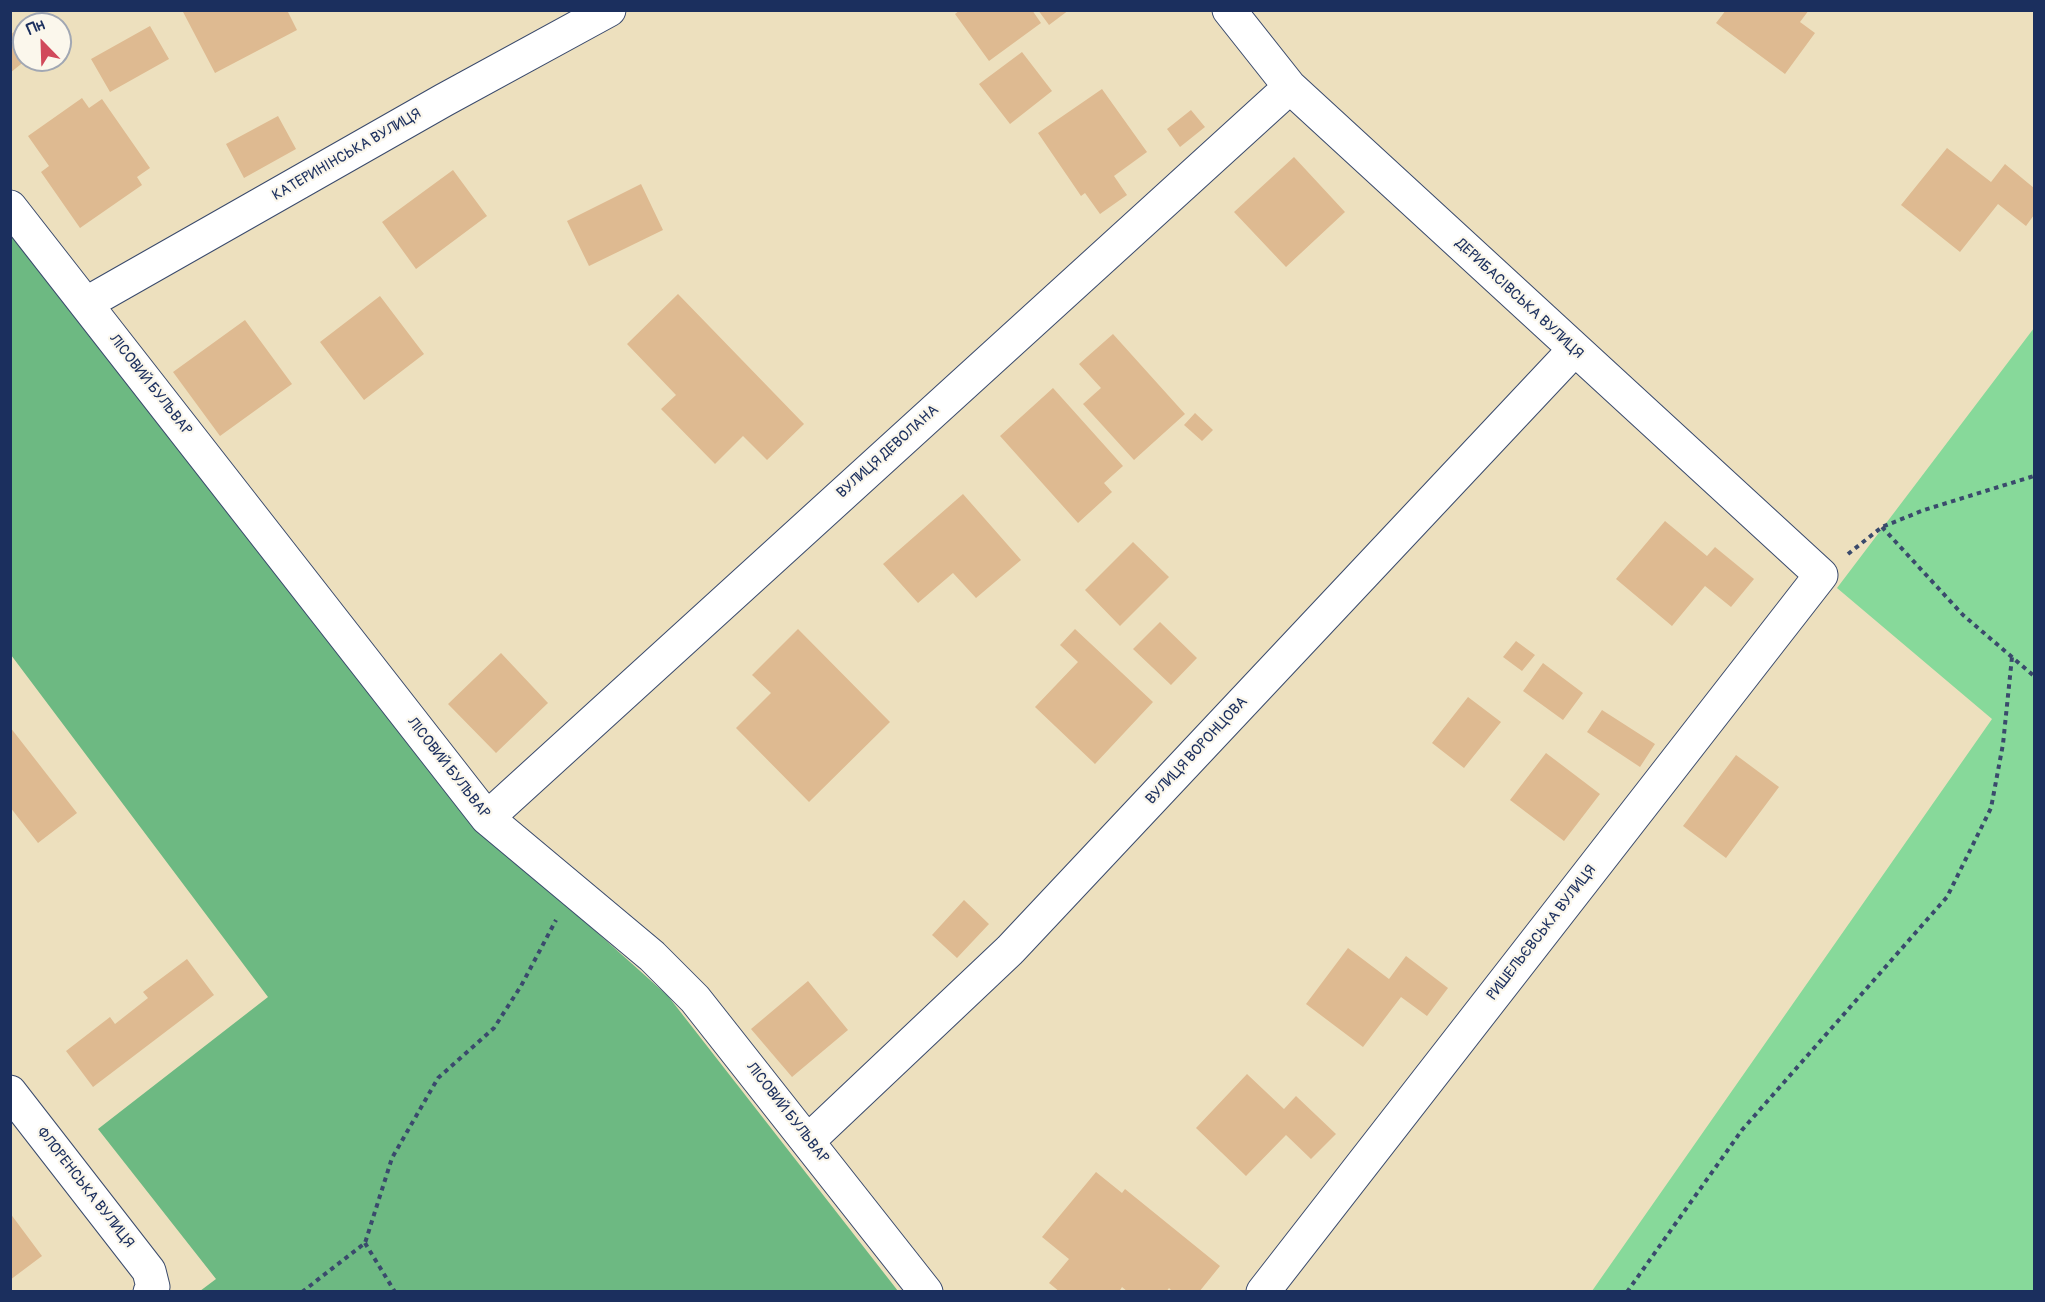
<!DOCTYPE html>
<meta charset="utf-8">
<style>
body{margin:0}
#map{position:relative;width:2045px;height:1302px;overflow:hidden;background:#ede0be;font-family:Pangolin,sans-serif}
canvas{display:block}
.frame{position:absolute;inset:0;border:12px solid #1b2f5e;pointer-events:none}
.north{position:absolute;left:12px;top:12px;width:60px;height:60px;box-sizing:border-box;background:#fbf7ec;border:2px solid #a1a7b3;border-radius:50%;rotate:337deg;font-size:16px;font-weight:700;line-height:24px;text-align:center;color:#1b2f5e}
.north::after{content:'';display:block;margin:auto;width:21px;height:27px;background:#d1495b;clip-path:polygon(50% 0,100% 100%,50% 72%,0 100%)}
</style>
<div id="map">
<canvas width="2045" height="1302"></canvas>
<div class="frame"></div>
<div class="north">Пн</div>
</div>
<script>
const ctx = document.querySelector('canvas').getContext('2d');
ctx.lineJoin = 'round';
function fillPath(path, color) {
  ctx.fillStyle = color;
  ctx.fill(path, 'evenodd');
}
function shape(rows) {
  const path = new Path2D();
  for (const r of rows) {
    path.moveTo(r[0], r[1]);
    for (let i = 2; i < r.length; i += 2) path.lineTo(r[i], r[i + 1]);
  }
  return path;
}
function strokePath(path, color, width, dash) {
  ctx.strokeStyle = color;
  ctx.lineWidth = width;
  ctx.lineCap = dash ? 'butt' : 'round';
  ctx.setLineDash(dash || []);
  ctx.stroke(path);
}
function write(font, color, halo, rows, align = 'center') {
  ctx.font = font + ' Pangolin,sans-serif';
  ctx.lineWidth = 4.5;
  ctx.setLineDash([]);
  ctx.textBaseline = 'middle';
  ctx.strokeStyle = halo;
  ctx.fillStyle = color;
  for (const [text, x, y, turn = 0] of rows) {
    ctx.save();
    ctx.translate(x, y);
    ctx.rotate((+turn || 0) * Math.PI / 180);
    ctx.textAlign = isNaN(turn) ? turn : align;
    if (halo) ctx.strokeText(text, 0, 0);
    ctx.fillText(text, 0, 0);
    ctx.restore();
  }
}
const green = shape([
 [2034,328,2034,1291,1592,1291,1992,719,1837,588]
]);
const forest = shape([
 [11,224,477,825,668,996,898,1291,200,1291,216,1279,98,1129,268,997,11,655]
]);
const building = shape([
 [182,10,287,10,297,30,215,73],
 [960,10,1032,10,1041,23,989,61,955,14],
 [1038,10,1069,10,1049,25],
 [1726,10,1809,10,1800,22,1815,33,1785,74,1716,23],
 [24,24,24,60,26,60,10,73,10,35],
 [150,26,169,59,110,92,91,59],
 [1022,52,1052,91,1010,124,979,84],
 [1102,89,1147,152,1114,176,1127,195,1100,214,1085,193,1081,196,1038,133],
 [82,98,89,108,102,99,150,168,137,177,142,185,80,228,41,172,49,166,28,136],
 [1191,110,1205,127,1180,147,1167,129],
 [278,116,296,149,244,178,226,144],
 [1947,148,1991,182,2005,164,2034,188,2034,215,2026,226,1998,204,1960,252,1901,205],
 [1294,157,1345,212,1286,267,1234,212],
 [453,170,487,216,416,269,382,222],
 [641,184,663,230,589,266,567,221],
 [678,294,804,424,767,460,743,436,715,464,661,409,676,395,627,344],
 [380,296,424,354,364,400,320,342],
 [245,320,292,384,220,436,173,372],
 [1113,334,1185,414,1134,460,1083,404,1101,388,1079,364],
 [1053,388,1123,466,1104,483,1112,492,1078,523,1000,436],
 [1195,413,1213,430,1202,441,1184,425],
 [963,494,1021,560,976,598,953,573,918,603,883,564],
 [1665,521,1707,556,1715,547,1754,579,1731,607,1705,586,1672,626,1616,579],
 [1133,542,1169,577,1120,626,1085,590],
 [1160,622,1197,658,1171,685,1133,649],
 [798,629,890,722,809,802,736,728,771,693,752,675],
 [1075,629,1153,702,1095,764,1035,707,1078,662,1060,645],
 [1516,641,1535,655,1522,671,1503,657],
 [501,653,548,703,496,753,448,704],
 [1543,663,1583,693,1563,720,1523,691],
 [1468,697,1501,722,1464,768,1432,743],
 [1602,710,1655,744,1640,767,1587,732],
 [10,727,77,813,38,843,10,807],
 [1546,753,1600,794,1564,841,1510,800],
 [1736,755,1779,787,1726,858,1683,826],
 [964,900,989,924,957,958,932,935],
 [1348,948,1389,979,1406,956,1448,988,1427,1016,1401,997,1363,1047,1306,1004],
 [187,959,214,995,93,1087,66,1051,110,1017,115,1024,148,998,143,992],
 [808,981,848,1030,792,1077,751,1029],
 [1247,1074,1284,1109,1296,1096,1336,1134,1311,1159,1286,1135,1246,1176,1196,1128],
 [1096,1172,1122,1193,1125,1189,1220,1266,1199,1292,1173,1292,1169,1288,1166,1292,1128,1292,1122,1287,1119,1292,1060,1292,1049,1283,1069,1259,1042,1237],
 [10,1213,42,1256,10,1280]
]);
const path = shape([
 [1882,527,1963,615,2034,676],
 [1848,554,1882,527,1924,510,2034,476],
 [365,1243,395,1292],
 [302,1292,365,1243,392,1158,438,1078,494,1028,521,986,556,920],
 [1627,1292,1742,1130,1947,897,1991,808,2003,744,2012,657]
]);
const minor = shape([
 [1229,10,1290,87,1821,575,1263,1292],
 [10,207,487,818,652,956,695,999,926,1292],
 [87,303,444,100,609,10],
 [487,818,1290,87],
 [10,1092,149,1271,153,1287,150,1292],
 [809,1140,1010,950,1574,350]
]);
const streetNames = [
 ["КАТЕРИНІНСЬКА ВУЛИЦЯ",347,155,-30],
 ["ДЕРИБАСІВСЬКА ВУЛИЦЯ",1519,299,43],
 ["ЛІСОВИЙ БУЛЬВАР",150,385,52],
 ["ВУЛИЦЯ ДЕВОЛАНА",888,452,-42],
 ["ВУЛИЦЯ ВОРОНЦОВА",1197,751,-47],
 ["ЛІСОВИЙ БУЛЬВАР",448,768,52],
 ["РИШЕЛЬЄВСЬКА ВУЛИЦЯ",1542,933,-52],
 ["ЛІСОВИЙ БУЛЬВАР",787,1113,52],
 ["ФЛОРЕНСЬКА ВУЛИЦЯ",85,1188,52]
];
fillPath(green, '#87d99a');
fillPath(forest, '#6db982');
fillPath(building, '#deba91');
strokePath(minor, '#3a4a6c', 35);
strokePath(path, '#3a4a6c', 4, [4.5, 4.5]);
strokePath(minor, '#fff', 33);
write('15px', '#1b2f5e', '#fbf7ec', streetNames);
</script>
